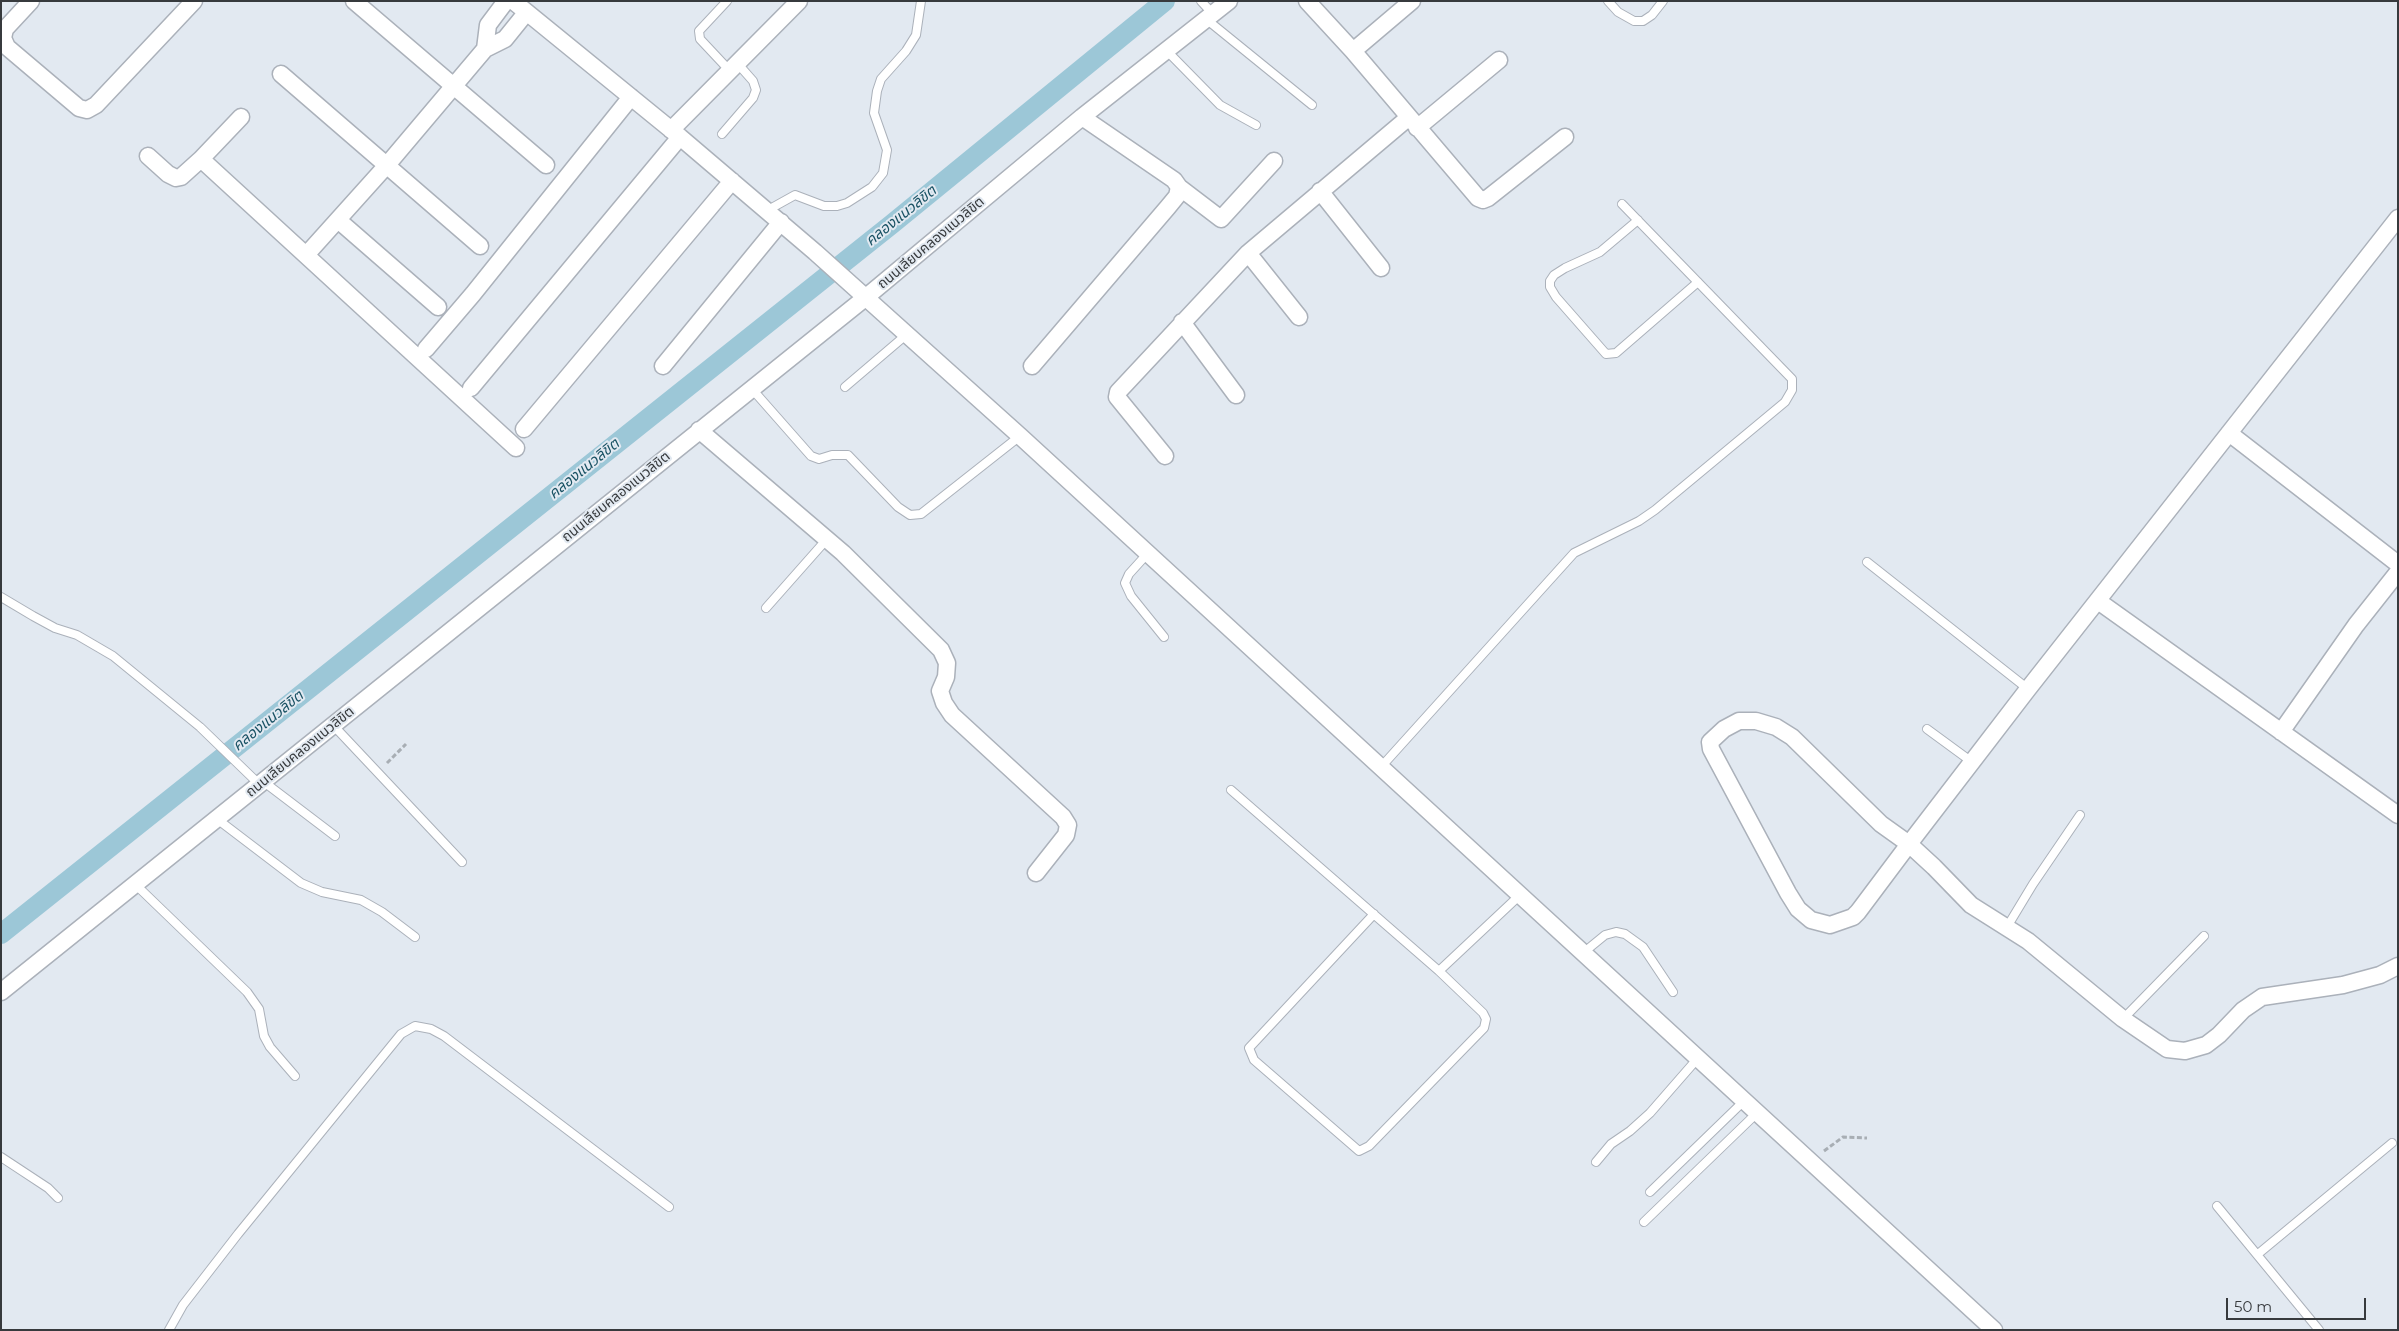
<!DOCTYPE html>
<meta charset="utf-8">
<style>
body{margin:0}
#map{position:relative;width:2399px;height:1331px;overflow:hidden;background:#e2e9f1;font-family:Montserrat,sans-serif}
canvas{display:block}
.frame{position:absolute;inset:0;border:2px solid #373a3d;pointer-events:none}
.scale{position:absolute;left:2226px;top:1298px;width:140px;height:22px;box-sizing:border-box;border:2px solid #373a3d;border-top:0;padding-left:6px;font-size:15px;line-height:18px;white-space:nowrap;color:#373a3d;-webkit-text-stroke:4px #e2e9f1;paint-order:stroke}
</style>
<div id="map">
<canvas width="2399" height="1331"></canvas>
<div class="frame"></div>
<div class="scale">50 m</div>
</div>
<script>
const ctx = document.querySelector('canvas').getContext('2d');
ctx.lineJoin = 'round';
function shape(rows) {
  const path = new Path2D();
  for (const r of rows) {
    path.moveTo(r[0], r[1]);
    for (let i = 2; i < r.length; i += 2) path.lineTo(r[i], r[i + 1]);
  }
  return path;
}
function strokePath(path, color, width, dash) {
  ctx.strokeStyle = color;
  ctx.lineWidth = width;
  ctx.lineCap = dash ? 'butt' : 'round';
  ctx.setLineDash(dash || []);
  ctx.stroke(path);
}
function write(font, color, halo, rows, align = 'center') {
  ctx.font = font + ' Montserrat,"Noto Sans Thai",sans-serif';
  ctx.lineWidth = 4;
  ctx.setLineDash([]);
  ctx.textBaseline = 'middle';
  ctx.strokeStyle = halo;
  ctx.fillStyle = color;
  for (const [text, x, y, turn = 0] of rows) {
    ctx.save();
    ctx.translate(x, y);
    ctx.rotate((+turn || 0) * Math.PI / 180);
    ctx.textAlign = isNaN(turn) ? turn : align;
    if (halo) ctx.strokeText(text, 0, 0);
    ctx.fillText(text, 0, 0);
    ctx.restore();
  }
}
const canal = shape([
 [1,934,892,224,1165,1]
]);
const path = shape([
 [387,763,406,744],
 [1824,1151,1843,1137,1867,1138]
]);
const lane = shape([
 [727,1,699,31,700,39,730,71],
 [1201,1,1213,14],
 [1608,1,1618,12,1634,21,1643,21,1652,15,1663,1],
 [1206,19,1312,105],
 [1167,51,1220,105,1256,125],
 [722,134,753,98,756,90,753,81,738,64],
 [768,210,795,195,824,206,837,206,847,203,872,187,883,173,887,150,874,113,877,91,881,79,906,51,916,35,921,1],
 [1638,220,1600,252,1565,268,1554,275,1550,281,1550,287,1556,297,1606,354,1616,353,1698,282],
 [845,387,906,335],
 [752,389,811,456,819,459,832,455,848,455,898,507,910,515,921,514,1020,436],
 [1148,553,1129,574,1125,583,1131,596,1164,637],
 [1867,562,2028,689],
 [1,597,33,616,55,628,77,635,113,656,200,727,260,785],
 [766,608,827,539],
 [333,725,462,862],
 [1927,729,1972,762],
 [1381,767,1574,553,1639,521,1655,510,1785,402,1792,390,1792,379,1622,204],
 [264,782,335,836],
 [1231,790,1439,971,1520,895],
 [217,819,301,883,322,892,361,900,382,912,415,937],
 [136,885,247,992,259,1009,264,1036,270,1047,295,1076],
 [1374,914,1249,1048,1254,1060,1359,1151,1369,1146,1484,1028,1486,1019,1483,1013,1439,971],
 [2007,927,2033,884,2080,815],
 [1583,953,1605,935,1616,932,1625,934,1643,947,1673,992],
 [2123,1019,2204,936],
 [1,1157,48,1188,58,1198],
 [1596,1162,1611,1144,1630,1131,1650,1113,1698,1058],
 [1650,1192,1745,1100],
 [2217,1206,2319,1330],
 [1644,1222,1758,1112],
 [2258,1254,2392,1143],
 [169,1330,183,1305,238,1234,401,1034,415,1026,431,1029,444,1036,669,1207]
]);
const street = shape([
 [31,1,5,29,3,38,7,47,79,108,87,110,96,105,194,1],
 [354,1,546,165],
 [513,1,680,137,815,252,1020,436,1994,1330],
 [1307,1,1353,51,1478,198,1483,200,1488,198,1565,137],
 [485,49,488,25,506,1],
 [1353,51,1412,1],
 [281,74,480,246],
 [1417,128,1499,60],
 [671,130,799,1],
 [148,156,168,174,176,178,181,177,201,159,516,448],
 [201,159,241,117],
 [1179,187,1221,219,1274,161],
 [1320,191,1381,268],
 [2398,218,2028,689,1909,844,1858,912,1853,917,1830,925,1811,920,1798,909,1788,893,1711,749,1710,742,1724,729,1739,721,1756,721,1776,727,1792,737,1881,824,1909,844,1934,867,1971,905,2028,941,2123,1019,2167,1049,2185,1051,2206,1045,2219,1035,2243,1010,2262,997,2343,985,2380,975,2398,966],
 [338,220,438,307],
 [1248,253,1299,317],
 [307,254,387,165,485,49,505,39,526,13],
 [1182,322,1236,395],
 [426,349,473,294,631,97],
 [663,366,781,222],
 [1032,366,1168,207,1177,196,1179,187,1174,180,1082,117],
 [471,388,680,137],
 [524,429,732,181],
 [699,430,843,553,941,650,947,663,946,677,940,691,944,703,952,715,1063,817,1068,825,1066,835,1036,873],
 [2229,433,2398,564],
 [1165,456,1117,397,1118,392,1248,253,1408,118],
 [2098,601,2398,815],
 [2281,732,2356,625,2398,572],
 [1,992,865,298,1082,117,1229,1]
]);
const streetNames = [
 ["ถนนเลียบคลองแนวลิขิต",931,243,-40],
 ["ถนนเลียบคลองแนวลิขิต",616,497,-39],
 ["ถนนเลียบคลองแนวลิขิต",300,752,-39]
];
const waterNames = [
 ["คลองแนวลิขิต",901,216,-39],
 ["คลองแนวลิขิต",584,469,-39],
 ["คลองแนวลิขิต",268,721,-39]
];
strokePath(canal, '#9cc7d7', 20);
strokePath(lane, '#abb1ba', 10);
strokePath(street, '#abb1ba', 19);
strokePath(path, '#a8aeb4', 3, [5, 2.5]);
strokePath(lane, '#fff', 8);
strokePath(street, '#fff', 16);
write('14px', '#373a3d', '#e2e9f1', streetNames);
write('italic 15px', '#185163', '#e2e9f1', waterNames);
</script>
